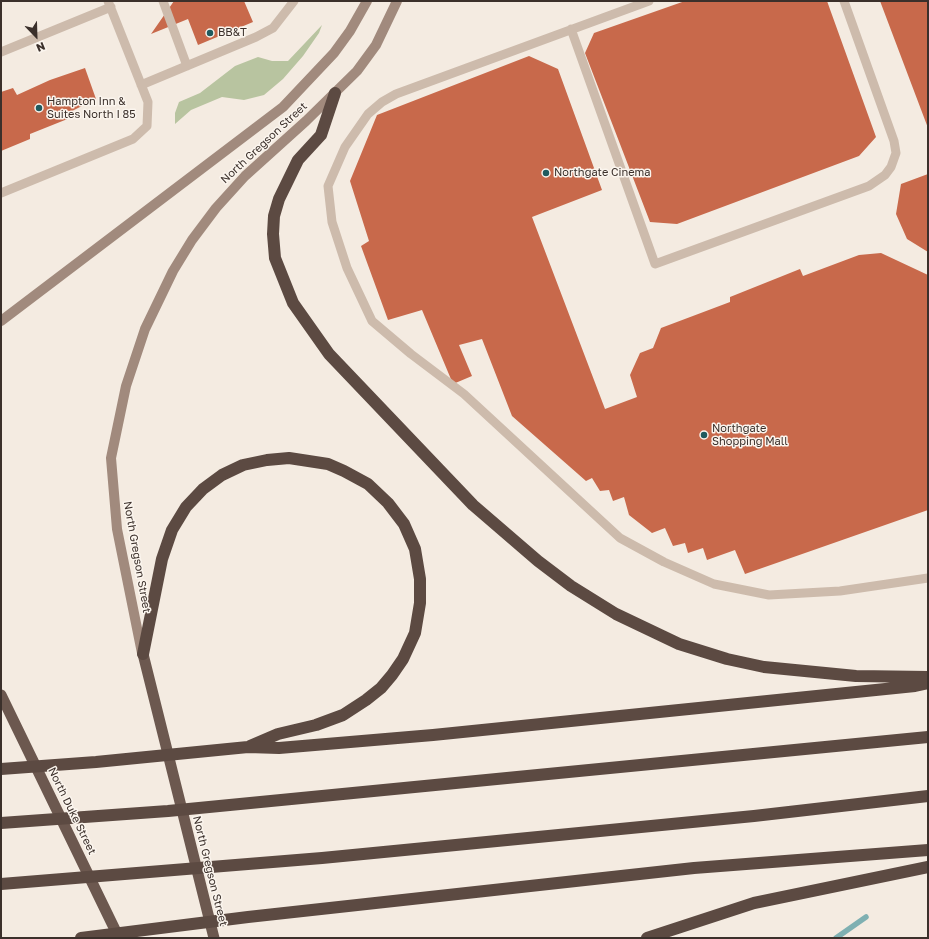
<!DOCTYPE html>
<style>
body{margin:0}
#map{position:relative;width:929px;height:939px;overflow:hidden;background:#f4ebe1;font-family:"Golos Text",sans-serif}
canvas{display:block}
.frame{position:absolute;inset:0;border:2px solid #3b302b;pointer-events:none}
.north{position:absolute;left:16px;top:16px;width:40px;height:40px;-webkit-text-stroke:3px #fbf5ee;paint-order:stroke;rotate:157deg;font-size:11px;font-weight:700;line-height:16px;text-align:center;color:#3b302b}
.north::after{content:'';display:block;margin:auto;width:14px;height:18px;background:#3b302b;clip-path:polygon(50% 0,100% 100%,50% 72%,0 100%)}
</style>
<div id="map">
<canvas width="929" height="939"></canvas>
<div class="frame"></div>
<div class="north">N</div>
</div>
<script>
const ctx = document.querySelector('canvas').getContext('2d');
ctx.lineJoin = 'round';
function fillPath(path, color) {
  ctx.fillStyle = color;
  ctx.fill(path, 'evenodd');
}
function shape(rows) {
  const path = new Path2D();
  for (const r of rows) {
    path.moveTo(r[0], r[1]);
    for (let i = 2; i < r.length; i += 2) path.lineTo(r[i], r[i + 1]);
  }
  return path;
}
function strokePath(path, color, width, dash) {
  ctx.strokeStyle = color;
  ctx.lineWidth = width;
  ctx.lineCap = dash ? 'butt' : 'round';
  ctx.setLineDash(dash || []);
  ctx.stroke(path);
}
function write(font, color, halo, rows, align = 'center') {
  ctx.font = font + ' "Golos Text",sans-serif';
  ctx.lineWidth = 3;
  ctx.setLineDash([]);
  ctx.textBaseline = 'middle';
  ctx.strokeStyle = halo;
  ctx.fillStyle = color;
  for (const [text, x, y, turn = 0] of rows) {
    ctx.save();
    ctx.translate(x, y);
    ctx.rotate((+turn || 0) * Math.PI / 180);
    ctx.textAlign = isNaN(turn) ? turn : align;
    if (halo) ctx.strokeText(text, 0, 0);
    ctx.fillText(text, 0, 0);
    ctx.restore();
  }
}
const green = shape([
 [322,25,319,33,303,56,283,79,264,95,244,100,222,97,191,110,175,124,175,113,179,102,200,93,235,66,258,57,272,61,288,61]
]);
const stream = shape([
 [836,938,866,917]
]);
const building = shape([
 [174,1,244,1,253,22,198,45,188,19,151,34],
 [685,1,827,1,876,137,859,156,677,224,650,222,585,53,594,33],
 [880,1,928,1,928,128],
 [529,56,558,69,602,190,532,217,605,409,637,397,630,375,640,353,653,348,661,328,730,302,730,297,800,269,803,276,859,255,881,253,928,275,928,510,745,574,735,550,707,560,703,548,688,553,685,543,673,546,665,528,652,533,629,515,624,497,613,501,609,490,600,491,592,478,586,481,512,416,482,339,459,345,472,376,453,384,422,310,388,320,361,246,369,241,350,181,377,115],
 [85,68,96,99,72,111,75,116,30,134,30,139,1,151,1,92,13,88,17,95,50,80],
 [928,174,928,252,907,239,896,214,901,184]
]);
const service = shape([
 [163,1,187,66],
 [649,1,396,94,382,102,368,114,345,147,328,186,332,222,347,268,372,321,411,354,464,394,620,538,664,562,714,584,769,595,840,591,928,578],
 [571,29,655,264,869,186,885,175,891,167,896,153,894,141,844,1],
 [1,52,111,7],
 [141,85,256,37,273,28,294,1],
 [1,193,133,139,147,126,148,102,108,1]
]);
const secondary = shape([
 [1,321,283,107,334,53,350,31,367,1],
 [142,653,117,529,111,458,126,386,145,329,173,271,192,240,216,208,245,176,306,121,357,71,376,45,397,1]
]);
const trunk = shape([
 [143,654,214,938],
 [1,695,119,938]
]);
const motorway = shape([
 [335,93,321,135,298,160,279,199,274,216,273,234,275,258,293,303,329,354,473,505,538,561,571,586,616,614,679,644,727,659,764,667,856,676,928,677],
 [143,654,162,559,172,530,186,507,203,489,222,475,243,465,267,460,289,458,328,464,344,471,368,484,388,503,404,524,415,549,420,579,420,603,415,633,403,659,392,675,381,688,366,700,343,715,316,725,278,734,250,746],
 [1,769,96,762,248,747,279,748,433,735,915,686,928,683],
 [1,823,168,811,928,737],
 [1,884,322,858,754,816,928,796],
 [81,938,248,917,694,868,928,850],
 [647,938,754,903,928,867]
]);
const markers = [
 [210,33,4,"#1f5a5e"],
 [39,108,4,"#1f5a5e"],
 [546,173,4,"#1f5a5e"],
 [704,435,4,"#1f5a5e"]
];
const poiNames = [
 ["BB&T",218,33],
 ["Hampton Inn &",47,102],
 ["Suites North I 85",47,115],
 ["Northgate Cinema",554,173],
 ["Northgate",712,429],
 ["Shopping Mall",712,442]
];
const streetNames = [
 ["North Gregson Street",264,143,-43],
 ["North Gregson Street",137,557,80],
 ["North Duke Street",72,811,64],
 ["North Gregson Street",210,871,76]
];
fillPath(green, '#b8c4a0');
strokePath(stream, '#7fb0b2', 5.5);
fillPath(building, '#c8694b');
strokePath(service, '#cdbbac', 9);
strokePath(secondary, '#a18a7d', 10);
strokePath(trunk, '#6c584f', 11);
strokePath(motorway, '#5c4a42', 12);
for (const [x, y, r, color] of markers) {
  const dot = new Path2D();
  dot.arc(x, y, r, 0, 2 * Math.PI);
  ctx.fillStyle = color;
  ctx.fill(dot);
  strokePath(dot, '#fbf5ee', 1.5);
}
write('11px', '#3b302b', '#fbf5ee', poiNames, 'left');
write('11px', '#3b302b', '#fbf5ee', streetNames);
</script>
